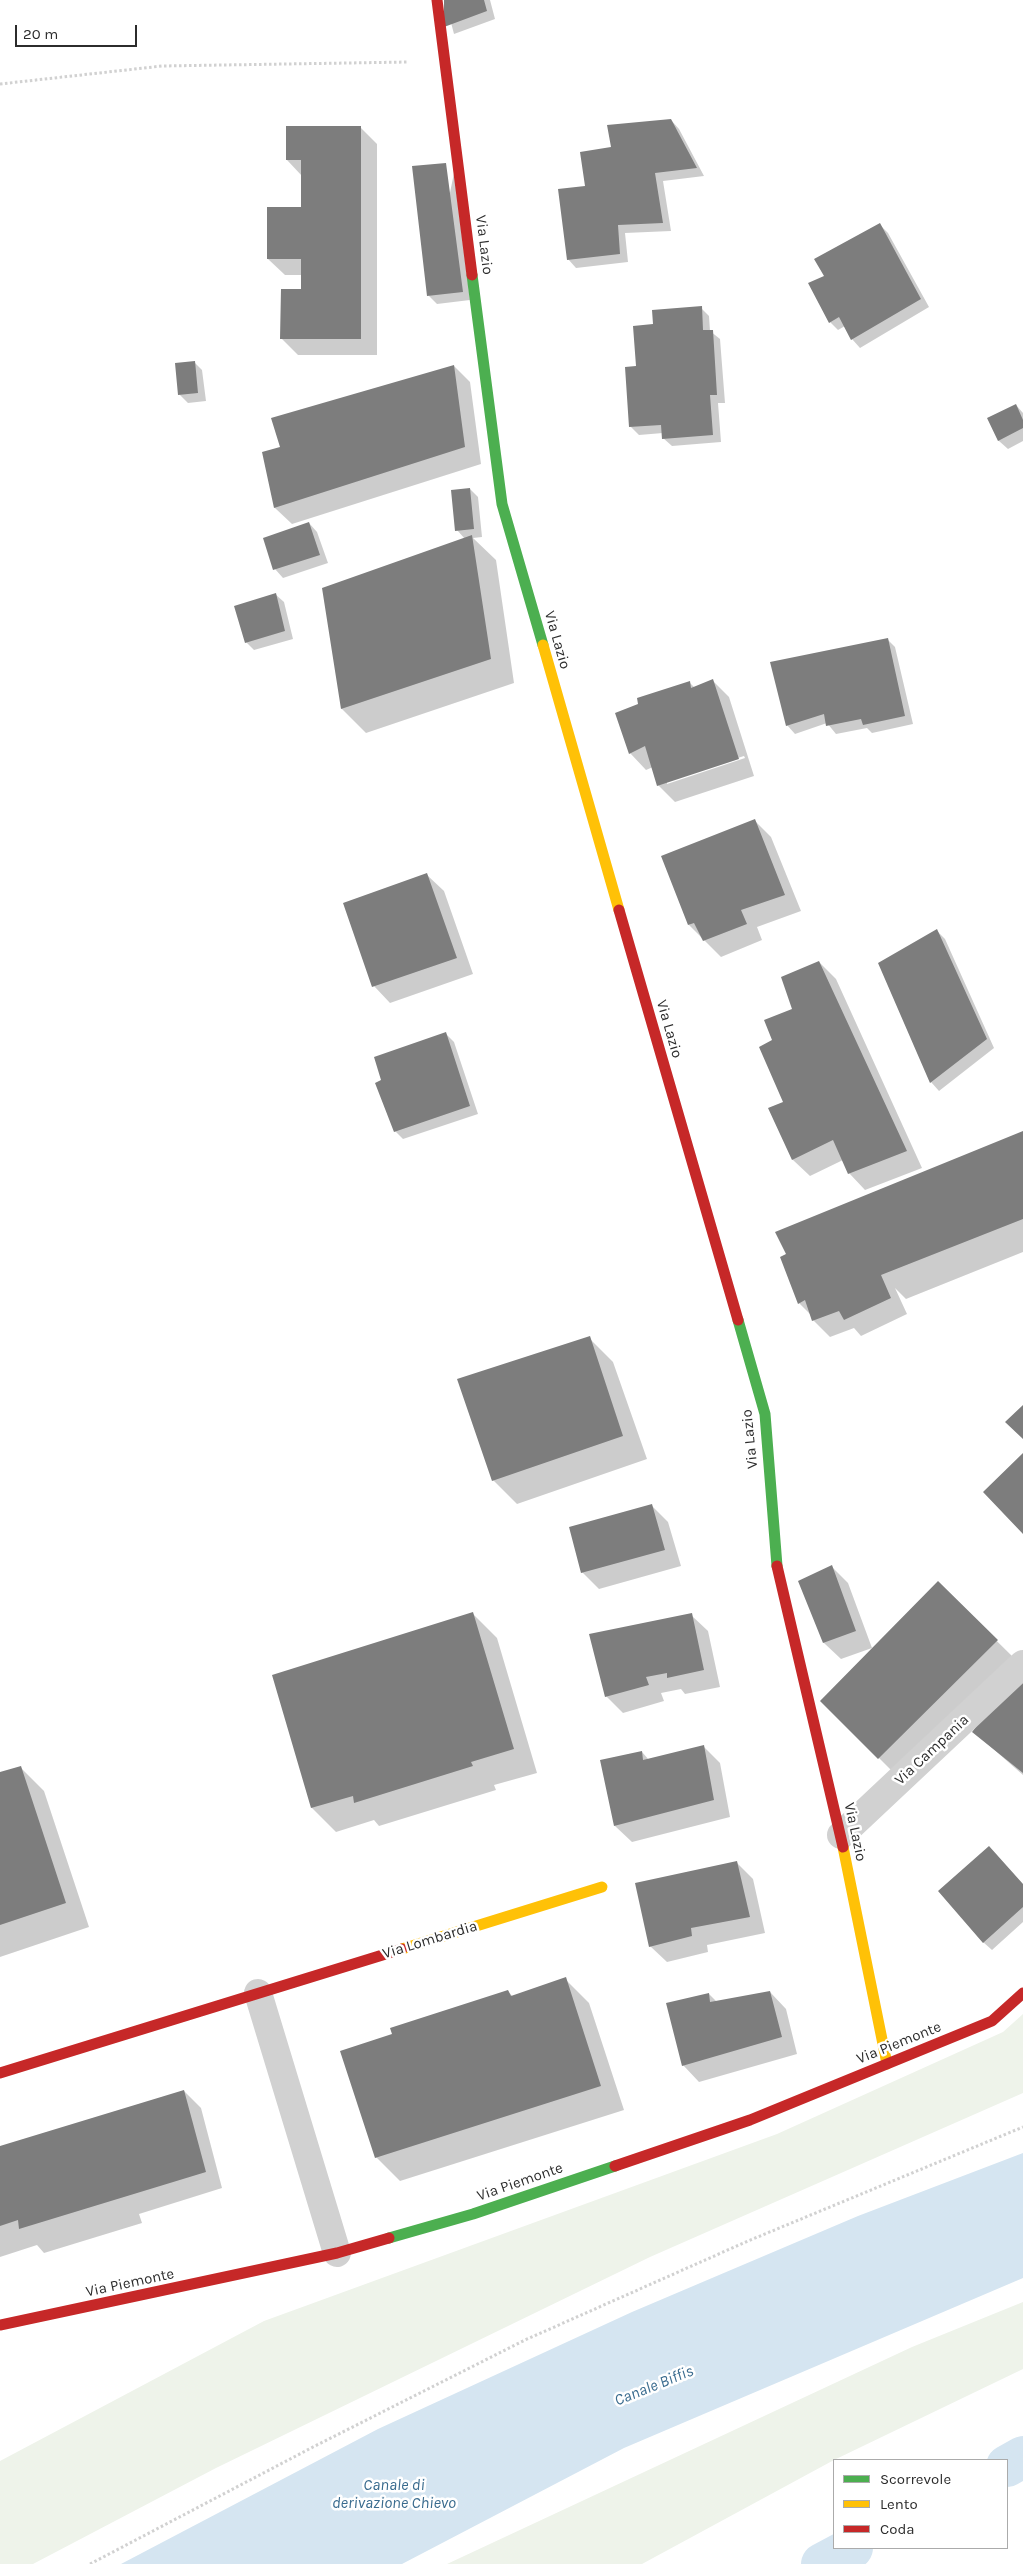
<!DOCTYPE html>
<style>
body{margin:0}
#map{position:relative;width:1023px;height:2564px;overflow:hidden;background:#fff;font-family:Karla,sans-serif}
canvas{display:block}
.legend{position:absolute;left:833px;top:2459px;width:175px;height:90px;box-sizing:border-box;background:#fff;border:1px solid #ababab;margin:0;padding:6px 9px;list-style:none;font-size:15px;color:#2c2c2c}
.legend li{display:flex;align-items:center;gap:10px;height:25px}
.legend b{width:25px;border:1px solid #ababab}
.scale{position:absolute;left:15px;top:25px;width:122px;height:22px;box-sizing:border-box;border:2px solid #2c2c2c;border-top:0;padding-left:6px;font-size:15px;line-height:18px;white-space:nowrap;color:#2c2c2c;-webkit-text-stroke:4px #fff;paint-order:stroke}
</style>
<div id="map">
<canvas width="1023" height="2564"></canvas>
<ul class="legend">
<li><b style="height:6px;background:#4caf50"></b>Scorrevole</li>
<li><b style="height:6px;background:#ffc107"></b>Lento</li>
<li><b style="height:6px;background:#c62828"></b>Coda</li>
</ul>
<div class="scale">20 m</div>
</div>
<script>
const ctx = document.querySelector('canvas').getContext('2d');
ctx.lineJoin = 'round';
function fillPath(path, color) {
  ctx.fillStyle = color;
  ctx.fill(path, 'evenodd');
}
function shape(rows) {
  const path = new Path2D();
  for (const r of rows) {
    path.moveTo(r[0], r[1]);
    for (let i = 2; i < r.length; i += 2) path.lineTo(r[i], r[i + 1]);
  }
  return path;
}
function strokePath(path, color, width, dash) {
  ctx.strokeStyle = color;
  ctx.lineWidth = width;
  ctx.lineCap = dash ? 'butt' : 'round';
  ctx.setLineDash(dash || []);
  ctx.stroke(path);
}
function write(font, color, halo, rows, align = 'center') {
  ctx.font = font + ' Karla,sans-serif';
  ctx.lineWidth = 5;
  ctx.setLineDash([]);
  ctx.textBaseline = 'middle';
  ctx.strokeStyle = halo;
  ctx.fillStyle = color;
  for (const [text, x, y, turn = 0] of rows) {
    ctx.save();
    ctx.translate(x, y);
    ctx.rotate((+turn || 0) * Math.PI / 180);
    ctx.textAlign = isNaN(turn) ? turn : align;
    if (halo) ctx.strokeText(text, 0, 0);
    ctx.fillText(text, 0, 0);
    ctx.restore();
  }
}
const green = shape([
 [1023,2014,1023,2093,650,2257,216,2468,33,2564,0,2564,0,2461,264,2321,777,2134,1003,2032],
 [1023,2302,1023,2369,834,2460,642,2564,447,2564,912,2347]
]);
const water = shape([
 [1023,2153,1023,2278,624,2448,402,2564,121,2564,378,2429,632,2312,858,2216]
]);
const shadow = shape([
 [445,0,490,0,495,19,454,34],
 [671,120,679,129,704,176,663,181,671,231,625,233,628,262,576,268,568,259,613,148],
 [361,128,377,144,377,355,298,355,282,339,302,291,302,275,285,275,268,259,303,208,302,176,287,160],
 [454,173,470,300,437,304,429,296],
 [880,225,888,233,929,307,860,348,852,339,845,326,838,330,830,322,826,276],
 [701,308,709,316,710,331,720,339,725,403,718,403,721,442,672,446,663,438,663,433,639,435,630,426,637,367],
 [194,362,202,370,206,401,188,403,179,394],
 [454,366,470,382,481,464,292,524,275,508,264,453,281,448],
 [1016,405,1023,413,1023,441,1008,449,999,441,988,418],
 [470,489,478,497,482,537,473,538,496,560,514,683,366,733,342,709,324,589,465,539,457,530],
 [309,523,317,532,328,563,283,578,275,569],
 [275,594,284,602,293,639,254,650,246,642],
 [887,639,895,647,913,724,872,733,867,728,836,734,827,723,795,734,787,725],
 [713,681,729,697,754,776,675,802,658,785,653,767,646,770,630,753,689,682,695,688],
 [744,756,745,758,667,784,667,781],
 [755,821,771,837,801,911,757,927,762,940,721,957,689,925],
 [427,875,444,891,473,974,390,1003,374,986],
 [937,931,945,939,994,1048,939,1091,931,1082,880,963],
 [819,962,836,979,922,1168,865,1190,849,1173,843,1160,810,1176,793,1160,770,1108,785,1103,794,1010],
 [446,1034,454,1042,478,1114,403,1139,395,1131],
 [1023,1132,1023,1252,906,1299,895,1288,907,1314,861,1336,854,1328,830,1337,813,1320,811,1315,799,1303],
 [589,1338,613,1362,647,1459,517,1504,493,1480],
 [652,1506,668,1522,681,1566,599,1589,582,1572],
 [832,1567,848,1583,872,1648,841,1659,824,1643],
 [938,1583,1013,1657,895,1774,822,1701],
 [473,1614,497,1638,537,1773,494,1785,496,1790,379,1826,374,1820,336,1832,312,1808,274,1675],
 [691,1615,708,1631,720,1687,685,1694,681,1689,661,1693,664,1701,623,1713,606,1696],
 [1023,1678,1023,1775,974,1732],
 [704,1747,720,1763,730,1817,632,1842,615,1826,642,1752,649,1760],
 [20,1767,44,1791,89,1927,0,1957,0,1774],
 [736,1862,753,1879,765,1933,707,1945,708,1952,667,1962,650,1946],
 [1023,1884,1023,1922,992,1950,983,1942],
 [565,1979,589,2003,624,2110,400,2181,376,2157,393,2035,508,1991,513,1997],
 [770,1992,786,2009,797,2054,699,2082,683,2065,709,1994,717,2002],
 [184,2091,201,2108,222,2188,139,2214,142,2223,44,2253,37,2245,0,2257,0,2147]
]);
const canal = shape([
 [1007,2466,1023,2457],
 [822,2564,852,2548]
]);
const building = shape([
 [444,0,484,0,487,11,444,27],
 [671,119,697,168,655,173,663,223,618,225,620,254,567,260,558,189,585,186,580,152,611,147,607,125],
 [286,126,361,126,361,339,280,339,281,289,301,289,301,259,267,259,267,207,301,207,301,160,286,160],
 [446,163,463,292,427,296,412,166],
 [880,223,921,299,851,340,839,317,829,323,808,283,824,276,814,259],
 [702,306,703,330,713,330,717,395,710,395,713,435,662,439,661,425,629,427,625,367,636,366,633,326,653,324,652,310],
 [195,361,198,393,178,395,175,363],
 [454,365,465,447,274,508,262,452,280,447,271,418],
 [1016,404,1023,420,1023,428,998,441,987,418],
 [470,488,474,529,455,531,451,490],
 [309,522,320,555,273,570,263,538],
 [472,535,491,659,341,709,322,588],
 [276,593,285,631,245,643,234,606],
 [888,638,905,716,863,725,861,719,826,726,824,714,786,726,770,662],
 [713,679,739,759,657,786,645,746,629,754,615,713,638,704,637,698,690,681,691,688],
 [755,819,785,895,741,910,747,924,703,941,694,923,688,925,661,856],
 [427,873,457,958,372,987,343,903],
 [937,929,987,1039,930,1083,878,963],
 [819,961,907,1151,848,1174,833,1140,792,1160,768,1108,783,1102,759,1047,772,1040,764,1020,792,1009,781,977],
 [446,1032,470,1106,394,1132,375,1083,381,1080,374,1057],
 [1023,1131,1023,1219,881,1275,891,1298,844,1320,839,1311,812,1321,805,1300,798,1304,780,1257,786,1254,775,1232],
 [590,1336,623,1436,492,1481,457,1379],
 [1023,1405,1023,1439,1005,1422],
 [1023,1453,1023,1534,983,1492],
 [652,1504,665,1550,581,1573,569,1527],
 [832,1565,856,1631,823,1643,798,1581],
 [938,1581,998,1640,878,1759,820,1701],
 [473,1612,514,1749,471,1762,473,1766,354,1803,353,1796,311,1808,272,1675],
 [692,1613,704,1670,667,1678,667,1673,646,1677,649,1685,605,1697,589,1634],
 [1018,1672,1023,1676,1023,1773,972,1732],
 [704,1745,714,1800,614,1826,600,1760,642,1751,643,1760],
 [21,1766,66,1903,0,1925,0,1772],
 [989,1846,1023,1884,1023,1907,983,1943,938,1891],
 [737,1861,750,1917,691,1928,692,1936,649,1947,635,1883],
 [566,1977,601,2086,375,2158,340,2051,392,2034,390,2028,508,1990,511,1996],
 [770,1991,782,2037,682,2066,666,2003,709,1993,710,2002],
 [184,2090,206,2172,19,2229,18,2220,0,2226,0,2146]
]);
const path = shape([
 [0,84,162,66,409,62],
 [90,2564,313,2447,525,2340,748,2241,1023,2127]
]);
const street = shape([
 [841,1835,1023,1664],
 [258,1993,337,2253]
]);
const fast = shape([
 [472,275,502,504,543,645],
 [738,1320,765,1414,777,1566],
 [389,2238,473,2214,615,2166]
]);
const slow = shape([
 [543,645,619,910],
 [843,1847,887,2064],
 [402,1949,602,1887]
]);
const jam = shape([
 [437,0,472,275],
 [619,910,738,1320],
 [777,1566,843,1847],
 [0,2073,402,1949],
 [615,2166,750,2120,992,2021,1023,1993],
 [0,2325,337,2253,389,2238]
]);
const streetNames = [
 ["Via Lazio",484,245,83],
 ["Via Lazio",557,640,74],
 ["Via Lazio",669,1029,74],
 ["Via Lazio",750,1439,-96],
 ["Via Campania",932,1750,-43],
 ["Via Lazio",855,1832,78],
 ["Via Lombardia",430,1940,-17],
 ["Via Piemonte",899,2043,-22],
 ["Via Piemonte",520,2182,-19],
 ["Via Piemonte",130,2283,-12]
];
const waterNames = [
 ["Canale Biffis",654,2386,-22],
 ["Canale di",394,2485],
 ["derivazione Chievo",394,2503]
];
fillPath(green, '#eef3ea');
fillPath(water, '#d5e5f1');
fillPath(shadow, '#0003');
strokePath(canal, '#d5e5f1', 42);
fillPath(building, '#7d7d7d');
strokePath(path, '#d1d1d1', 3, [2.5, 2.5]);
strokePath(street, '#d1d1d1', 28);
strokePath(fast, '#4caf50', 11);
strokePath(slow, '#ffc107', 11);
strokePath(jam, '#c62828', 11);
write('15px', '#2c2c2c', '#fff', streetNames);
write('italic 16px', '#396b8e', '#fff', waterNames);
</script>
